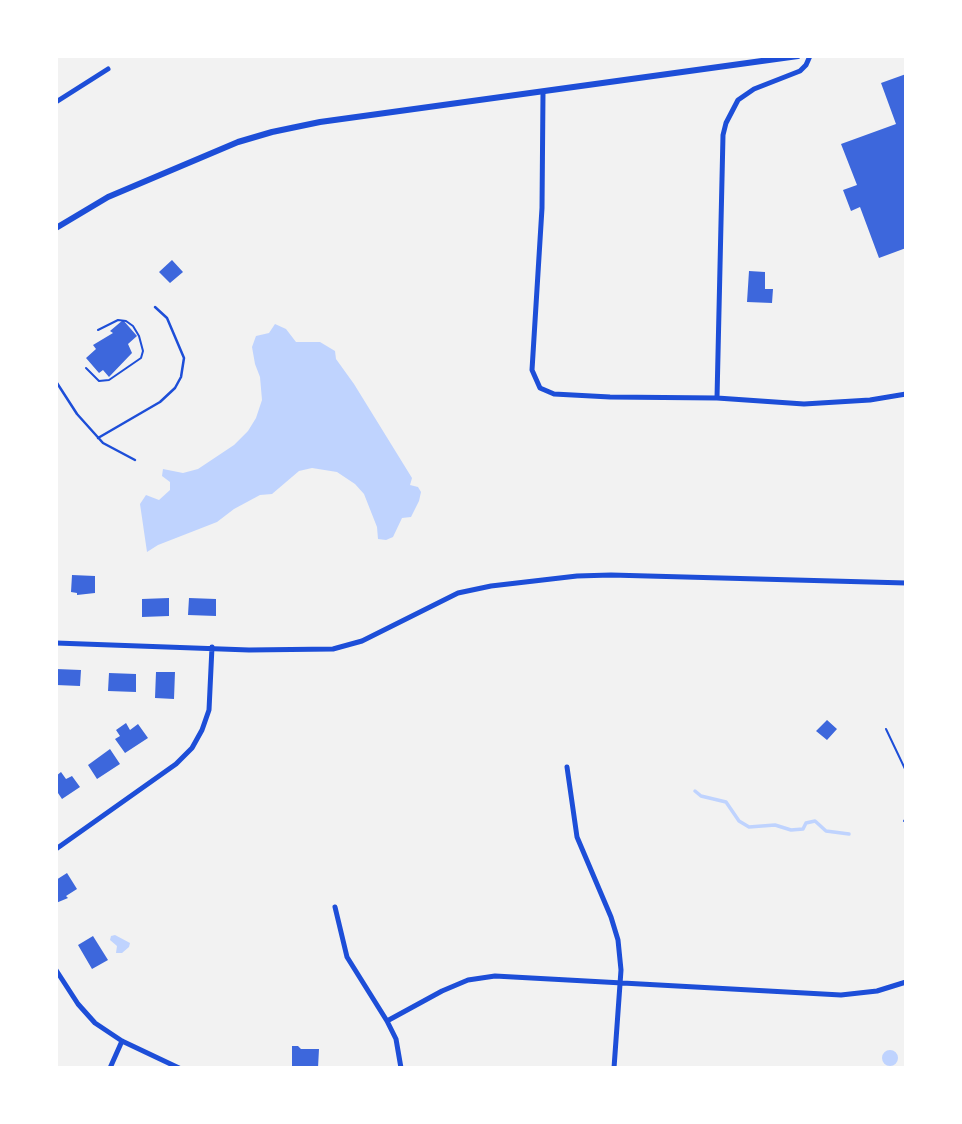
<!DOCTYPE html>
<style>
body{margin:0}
#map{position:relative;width:962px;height:1124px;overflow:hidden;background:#f2f2f2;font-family:"Libre Baskerville",serif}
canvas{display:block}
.frame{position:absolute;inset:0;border:58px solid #fff;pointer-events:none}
</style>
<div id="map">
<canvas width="962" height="1124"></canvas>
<div class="frame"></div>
</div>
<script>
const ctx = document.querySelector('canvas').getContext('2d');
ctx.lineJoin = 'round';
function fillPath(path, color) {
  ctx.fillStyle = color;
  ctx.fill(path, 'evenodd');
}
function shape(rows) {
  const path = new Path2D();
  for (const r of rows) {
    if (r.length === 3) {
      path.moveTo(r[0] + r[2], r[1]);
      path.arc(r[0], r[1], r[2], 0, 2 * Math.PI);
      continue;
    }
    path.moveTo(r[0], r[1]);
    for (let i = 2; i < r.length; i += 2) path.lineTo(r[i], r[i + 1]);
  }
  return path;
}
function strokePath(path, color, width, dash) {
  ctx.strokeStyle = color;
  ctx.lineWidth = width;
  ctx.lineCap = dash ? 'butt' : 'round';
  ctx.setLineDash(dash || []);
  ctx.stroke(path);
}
const water = shape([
 [275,324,286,329,296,342,320,342,335,351,336,359,354,384,412,478,410,485,418,487,421,492,419,501,411,517,402,518,393,537,386,540,378,539,377,527,364,494,355,484,337,472,312,468,299,471,272,494,260,495,234,509,217,522,158,545,147,552,140,504,146,495,159,500,170,490,170,482,162,476,163,469,183,473,198,469,234,445,248,431,256,418,262,400,260,377,255,364,252,347,256,336,269,333],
 [115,935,130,943,129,947,122,953,116,953,117,946,110,940,111,936],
 [890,1058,8]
]);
const stream = shape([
 [695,791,701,796,726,802,739,821,749,827,775,825,791,830,803,829,806,823,815,821,826,831,849,834]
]);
const building = shape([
 [906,74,906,248,879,258,860,207,851,211,843,190,857,185,841,144,896,124,881,83],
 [172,260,183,272,170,283,159,272],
 [749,271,765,272,765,289,773,289,772,303,747,302],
 [123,320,137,336,128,344,132,353,109,377,103,370,99,373,86,358,96,349,93,345,113,333,110,331],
 [72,575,95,576,95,593,77,595,77,593,71,592],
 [169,598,169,616,142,617,142,599],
 [189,598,216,599,216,616,188,615],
 [56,669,81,670,80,686,56,685],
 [156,672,175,672,174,699,155,698],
 [109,673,136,674,136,692,108,691],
 [827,720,837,729,827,740,816,731],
 [126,723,130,730,138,724,148,738,125,753,115,739,120,736,116,730],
 [110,749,120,764,97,779,88,765],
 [61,772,66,779,72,776,80,787,62,799,56,790,56,776],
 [67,873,77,889,66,896,68,898,56,903,56,880],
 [93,936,108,960,92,969,78,945],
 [292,1046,298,1046,301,1049,319,1049,318,1068,292,1066]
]);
const path = shape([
 [86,368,99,381,109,380,141,358,143,351,139,336,133,326,126,321,118,320,98,330],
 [886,729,906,771],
 [904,821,906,818]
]);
const service = shape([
 [57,383,77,414,103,443,135,460],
 [98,438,160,402,175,388,181,377,184,358,167,318,155,307]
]);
const minor = shape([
 [543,93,542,208,532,370,540,388,554,394,610,397,717,398,804,404,870,400,906,394],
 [56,102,108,69],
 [717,398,723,135,726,123,738,100,754,89,800,71,806,65,810,56],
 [56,643,249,650,333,649,362,641,458,593,491,586,577,576,611,575,906,583],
 [567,767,577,837,611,917,618,940,621,970,614,1068],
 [56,849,176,764,192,748,202,730,209,710,212,647],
 [335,907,347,957,387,1021,396,1039,401,1068],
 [56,970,78,1004,95,1023,122,1041,179,1068],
 [387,1021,442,991,468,980,495,976,841,995,877,991,906,982],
 [110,1068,122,1041]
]);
const tertiary = shape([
 [56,228,108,197,238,142,272,132,320,122,798,56]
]);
fillPath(water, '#bfd3fe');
strokePath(stream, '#bfd3fe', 3.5);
fillPath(building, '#3d67dc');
strokePath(path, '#1d4ed8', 2);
strokePath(service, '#1d4ed8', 2.5);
strokePath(minor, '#1d4ed8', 5);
strokePath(tertiary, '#1d4ed8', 6);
</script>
